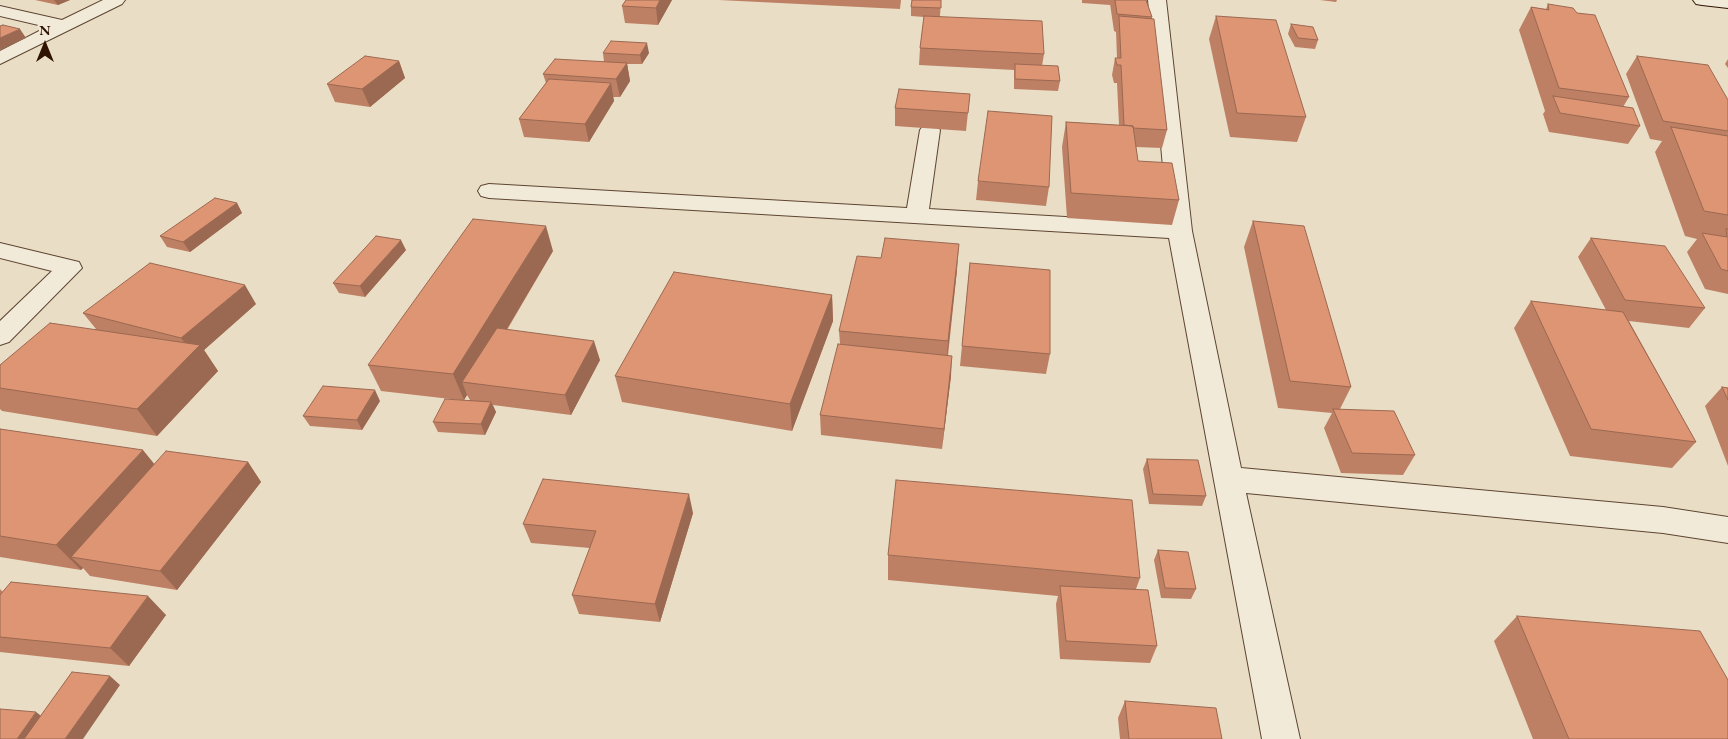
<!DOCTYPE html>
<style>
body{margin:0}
#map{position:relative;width:1728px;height:739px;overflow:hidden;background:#e9dec5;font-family:"EB Garamond",serif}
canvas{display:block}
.north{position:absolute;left:20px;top:20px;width:50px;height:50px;-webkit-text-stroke:4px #f1ead9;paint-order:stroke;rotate:0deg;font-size:14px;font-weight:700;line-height:20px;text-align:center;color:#2f1200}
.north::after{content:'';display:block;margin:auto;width:18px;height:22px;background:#2f1200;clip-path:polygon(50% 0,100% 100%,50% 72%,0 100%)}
</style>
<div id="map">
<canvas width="1728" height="739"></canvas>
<div class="north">N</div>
</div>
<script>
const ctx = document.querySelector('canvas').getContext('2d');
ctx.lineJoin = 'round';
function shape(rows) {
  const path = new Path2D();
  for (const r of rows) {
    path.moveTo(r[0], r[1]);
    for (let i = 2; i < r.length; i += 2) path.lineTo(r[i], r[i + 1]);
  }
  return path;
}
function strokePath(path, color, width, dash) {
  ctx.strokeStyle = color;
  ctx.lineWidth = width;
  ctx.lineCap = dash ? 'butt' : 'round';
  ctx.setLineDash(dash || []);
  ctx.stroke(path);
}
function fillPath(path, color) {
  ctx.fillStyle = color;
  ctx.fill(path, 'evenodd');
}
const street = shape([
 [103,0,125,0,122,4,0,64,0,51,47,27,0,16,0,6,62,20,103,0],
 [1148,0,1166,0,1192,231,1241,468,1663,507,1728,517,1728,543,1663,533,1246,493,1300,739,1262,739,1169,238,489,198,481,196,478,191,481,186,489,184,907,208,920,130,923,126,930,124,937,126,940,130,929,209,1168,223,1148,0],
 [0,243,79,262,82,268,9,342,0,345,0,321,52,271,0,258,0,243]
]);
const secondary = shape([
 [1693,0,1728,0,1728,8,1702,5,1696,4,1693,0]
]);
const wall = shape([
 [35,0,70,0,58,5],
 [626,0,672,0,658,25,625,23,622,6],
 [719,0,901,0,900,9],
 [941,0,940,16,1044,54,1042,66,1060,81,1058,91,1014,89,1014,70,919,65,920,48,924,17,911,16,911,7],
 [1082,0,1146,0,1152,17,1167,130,1162,148,1136,147,1138,161,1179,200,1172,225,1067,218,1062,147,1066,122,1119,125,1117,83,1114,83,1112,75,1115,58,1117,58,1116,32,1114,31,1110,4,1110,5,1082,3],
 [1320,0,1337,0,1336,2],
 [1548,4,1629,97,1623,107,1640,126,1628,144,1549,132,1543,114,1545,111,1519,30,1531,7,1546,9],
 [1216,16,1306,117,1297,142,1230,137,1209,39],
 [1291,24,1318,40,1315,49,1295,47,1288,34],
 [603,53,649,53,642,64,627,64,630,81,620,97,613,97,614,101,589,142,524,137,519,119,546,83,543,74,604,62],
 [1637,56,1728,100,1728,294,1705,289,1687,252,1697,239,1685,236,1655,152,1662,141,1650,139,1626,74],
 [1728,59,1728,68,1725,64],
 [399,61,405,78,370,107,335,102,327,84],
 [970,94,966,131,895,126,895,108],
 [978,181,1049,187,1046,206,976,200],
 [237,203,242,213,190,252,167,247,160,236],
 [1253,221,1351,387,1340,409,1415,455,1403,475,1341,473,1324,428,1332,413,1278,408,1244,247],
 [1591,238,1705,308,1689,328,1629,321,1696,442,1672,468,1570,456,1514,328,1531,301,1606,310,1578,257],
 [406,250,365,297,339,293,333,283],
 [553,251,507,330,600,360,571,415,493,405,496,412,485,435,438,432,433,422,459,400,381,391,368,365],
 [467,395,470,400,464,400],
 [970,263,1050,354,1046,374,960,366],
 [957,270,948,356,951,376,942,449,821,435,820,415,840,344,839,331],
 [832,295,833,321,792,431,622,402,615,376],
 [256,304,204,350,218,371,157,436,2,411,0,409,0,365,96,329,83,313],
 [1722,387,1728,388,1728,466,1705,406],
 [380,401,362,430,310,426,303,416],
 [0,429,154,464,248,462,261,482,177,590,90,576,83,568,81,570,0,557],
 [1147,459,1206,496,1202,506,1149,504,1143,469],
 [693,513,660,622,579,614,572,595,590,548,531,543,523,524],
 [1158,550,1196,589,1191,599,1161,598,1154,560],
 [888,555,1140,578,1136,589,1157,646,1150,663,1060,659,1056,604,1058,596,888,580],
 [0,589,3,592,166,615,129,666,0,652],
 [1517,616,1728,739,1533,739,1494,641],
 [1125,701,1222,739,1120,739,1118,718]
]);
const shadedWall = shape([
 [54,0,70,0,58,5],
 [660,0,672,0,658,25,656,8],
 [20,29,26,38,0,50,0,38],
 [647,43,649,53,642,64,640,55],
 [399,61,405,78,370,107,362,89],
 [627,63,630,81,620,97,616,79],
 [611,83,614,101,589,142,585,124],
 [237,203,242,213,190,252,183,242],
 [546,226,553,251,474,384,462,382,467,395,464,400,453,374],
 [401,240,406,250,365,297,360,286],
 [959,244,957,270,946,367,948,341],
 [245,285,256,304,204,350,218,371,157,436,137,409,192,353,181,338],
 [832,295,833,321,792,431,790,404],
 [594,341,600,360,571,415,565,395],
 [952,356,951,376,942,449,944,429],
 [375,390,380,401,362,430,357,420],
 [491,402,496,412,485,435,481,424],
 [143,450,164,476,71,557,83,568,81,570,56,545],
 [248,462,261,482,177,590,160,571],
 [689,494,693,513,660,622,655,604],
 [148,596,166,615,129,666,110,648],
 [110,676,120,685,83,739,65,739],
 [36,712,48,721,36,739,17,739]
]);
const building = shape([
 [626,0,660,0,656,8,622,6,626,0],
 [912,0,941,0,941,8,911,7,912,0],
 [1115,0,1146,0,1152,17,1117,14,1115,0],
 [1548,4,1573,8,1577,13,1595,15,1629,97,1559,88,1531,7,1549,10,1548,4],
 [924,16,1042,21,1044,54,920,48,924,16],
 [1119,16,1154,19,1167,130,1133,128,1133,126,1124,125,1121,65,1117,65,1115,58,1121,58,1119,16],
 [1216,16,1276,20,1306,117,1237,113,1216,16],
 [1291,24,1313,27,1318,40,1298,38,1291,24],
 [3,25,20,29,0,38,0,26,3,25],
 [611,41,647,43,640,55,603,53,611,41],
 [365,56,399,61,362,89,327,84,365,56],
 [1637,56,1708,65,1728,100,1728,131,1663,121,1637,56],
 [555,59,627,63,616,79,543,74,555,59],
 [1015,64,1058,66,1060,81,1015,79,1015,64],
 [549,79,611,83,585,124,519,119,549,79],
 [899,89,970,94,968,113,895,108,899,89],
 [1553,96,1633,108,1640,126,1560,113,1553,96],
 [988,111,1052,116,1049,187,978,181,988,111],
 [1066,122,1133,126,1138,161,1172,163,1179,200,1071,193,1066,122],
 [1671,127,1728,136,1728,215,1704,211,1671,127],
 [215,198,237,203,183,242,160,236,215,198],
 [473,219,546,226,453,374,368,365,473,219],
 [1253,221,1304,226,1351,387,1290,381,1253,221],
 [1726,229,1728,229,1728,271,1721,269,1702,233,1727,237,1726,229],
 [376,236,401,240,360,286,333,283,376,236],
 [885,238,959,244,948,341,839,331,857,256,881,258,885,238],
 [1591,238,1665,246,1705,308,1625,300,1591,238],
 [150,263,245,285,181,338,83,313,150,263],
 [970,263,1050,270,1050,354,962,346,970,263],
 [674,272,832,295,790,404,615,376,674,272],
 [1531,301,1623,312,1696,442,1591,429,1531,301],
 [50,323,200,345,137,409,0,388,0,365,50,323],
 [497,328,594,341,565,395,462,382,497,328],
 [838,344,952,356,944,429,820,415,838,344],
 [323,386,375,390,357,420,303,416,323,386],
 [1722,387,1728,388,1728,400,1722,387],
 [445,399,491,402,481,424,433,422,445,399],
 [1333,409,1394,411,1415,455,1352,453,1333,409],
 [0,429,143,450,56,545,0,536,0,429],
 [166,451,248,462,160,571,71,557,166,451],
 [1147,459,1198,460,1206,496,1153,494,1147,459],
 [543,479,689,494,655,604,572,595,596,531,523,524,543,479],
 [896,480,1132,500,1140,578,888,555,896,480],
 [1158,550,1188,552,1196,589,1165,588,1158,550],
 [11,582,148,596,110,648,0,637,0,595,11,582],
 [1060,586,1148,590,1157,646,1066,641,1060,586],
 [1517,616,1700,631,1728,680,1728,739,1569,739,1517,616],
 [72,672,110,676,65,739,24,739,72,672],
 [1125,701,1216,708,1222,739,1129,739,1125,701],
 [0,709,36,712,17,739,0,739,0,709]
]);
strokePath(street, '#5e4531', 2);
strokePath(secondary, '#2f1200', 2);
fillPath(street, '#f1ead9');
fillPath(secondary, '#f1ead9');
fillPath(wall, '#be8064');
fillPath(shadedWall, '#9b6851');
fillPath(building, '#dd9574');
strokePath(building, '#9b6851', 1);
</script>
